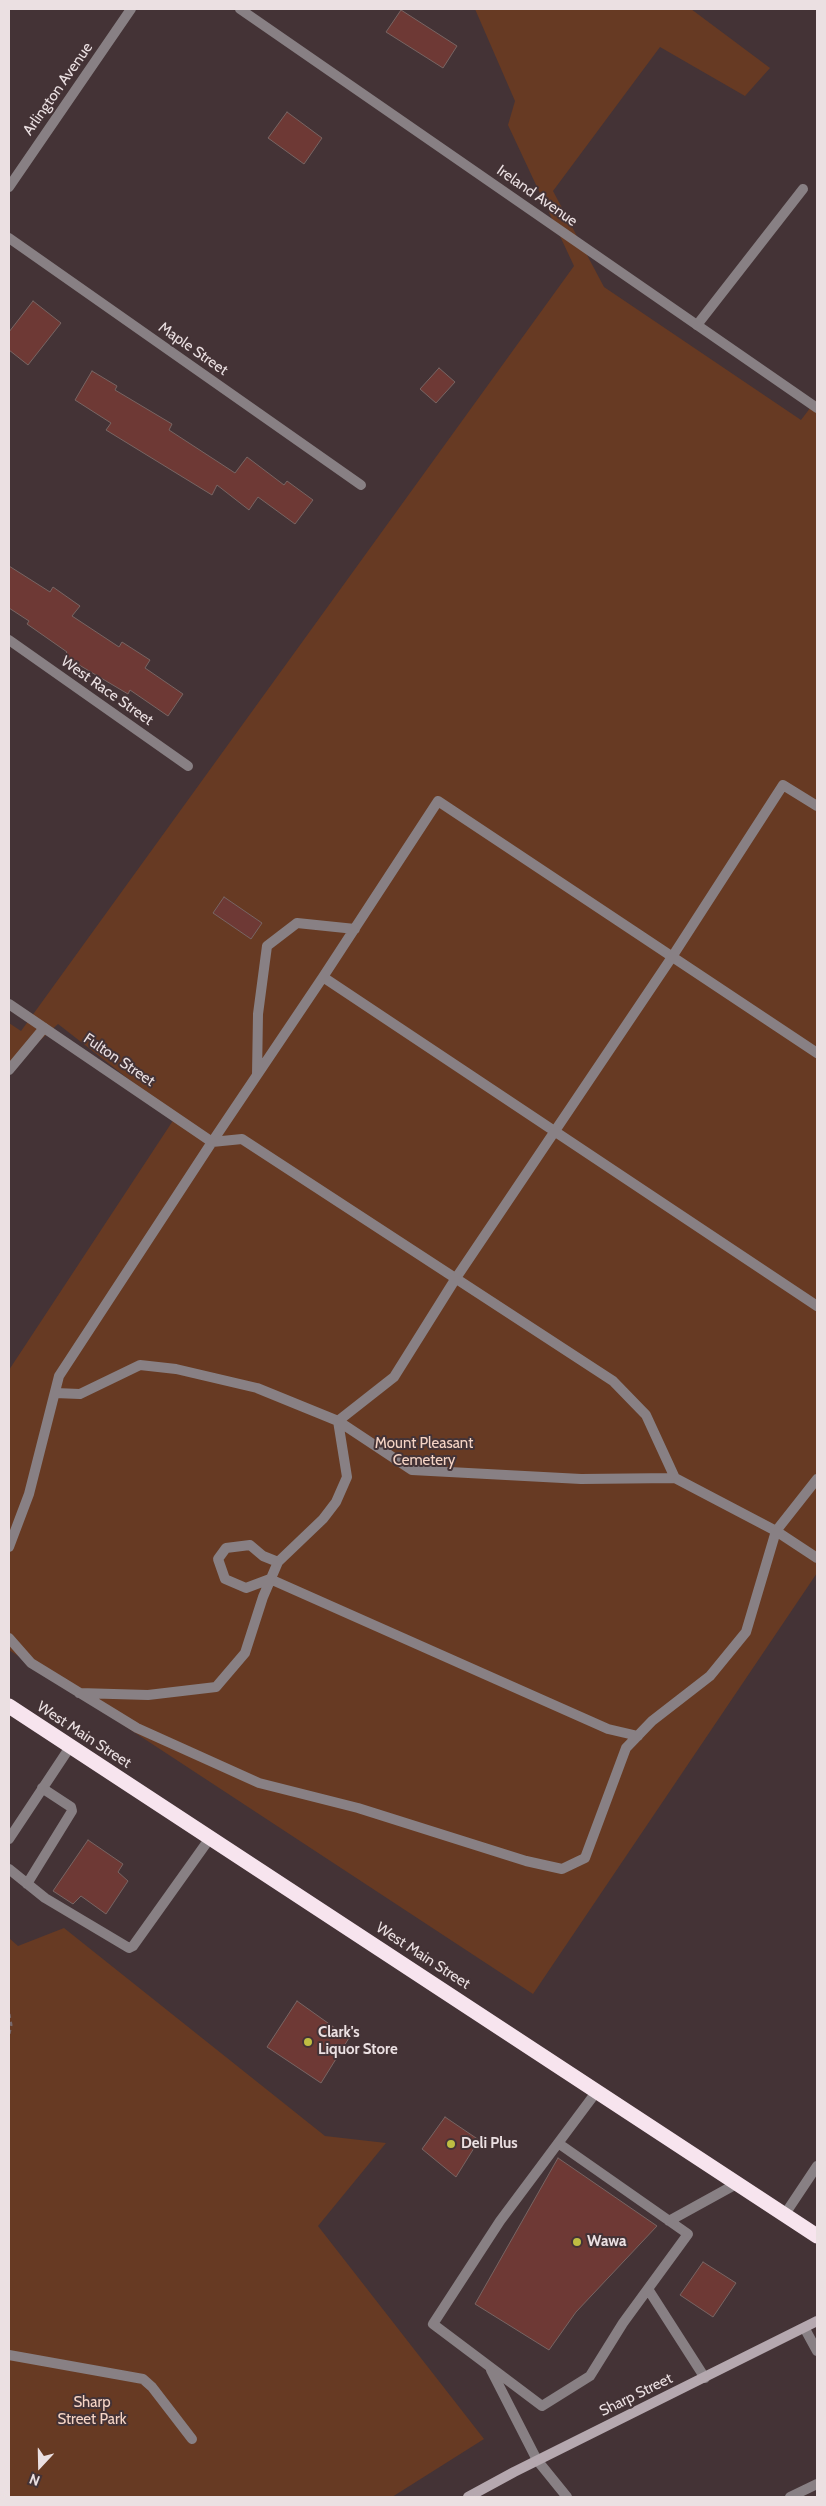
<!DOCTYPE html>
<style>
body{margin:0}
#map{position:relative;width:826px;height:2506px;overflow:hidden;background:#443336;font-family:Cabin,sans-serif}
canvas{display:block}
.frame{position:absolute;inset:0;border:10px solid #ebe0e2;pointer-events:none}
.north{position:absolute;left:15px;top:2441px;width:50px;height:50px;-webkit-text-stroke:4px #443336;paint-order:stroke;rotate:201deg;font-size:14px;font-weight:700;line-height:20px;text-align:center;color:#ebe0e2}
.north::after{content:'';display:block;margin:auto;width:18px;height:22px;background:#ebe0e2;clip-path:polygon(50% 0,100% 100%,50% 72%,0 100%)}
</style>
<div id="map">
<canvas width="826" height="2506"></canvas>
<div class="frame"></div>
<div class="north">N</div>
</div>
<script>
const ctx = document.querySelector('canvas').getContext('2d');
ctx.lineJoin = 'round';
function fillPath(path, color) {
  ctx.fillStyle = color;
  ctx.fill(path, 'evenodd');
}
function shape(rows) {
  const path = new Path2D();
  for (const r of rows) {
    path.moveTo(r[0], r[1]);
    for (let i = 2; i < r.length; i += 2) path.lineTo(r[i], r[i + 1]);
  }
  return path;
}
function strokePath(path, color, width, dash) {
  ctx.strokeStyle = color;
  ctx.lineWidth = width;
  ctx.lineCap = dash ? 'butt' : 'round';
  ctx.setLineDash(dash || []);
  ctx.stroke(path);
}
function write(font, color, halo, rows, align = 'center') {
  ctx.font = font + ' Cabin,sans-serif';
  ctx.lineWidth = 4;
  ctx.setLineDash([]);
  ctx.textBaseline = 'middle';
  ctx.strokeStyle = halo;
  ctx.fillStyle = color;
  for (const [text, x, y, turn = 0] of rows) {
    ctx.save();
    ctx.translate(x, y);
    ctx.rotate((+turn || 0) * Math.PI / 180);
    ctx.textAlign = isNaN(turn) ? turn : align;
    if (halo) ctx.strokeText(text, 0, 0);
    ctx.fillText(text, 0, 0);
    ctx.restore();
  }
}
const green = shape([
 [475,9,691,9,770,68,745,96,660,47,553,191,604,287,801,420,817,399,817,1573,533,1994,9,1650,9,1370,176,1116,58,1024,9,1069,9,1023,21,1031,574,266,508,125,515,101],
 [64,1928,325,2136,386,2143,318,2226,484,2439,392,2497,9,2497,9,1938,18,1946]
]);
const building = shape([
 [401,10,457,46,443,68,386,32,401,10],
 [287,112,322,138,304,164,268,138,287,112],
 [33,301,61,323,28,365,9,350,9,332,33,301],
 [439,368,455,382,436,403,420,389,439,368],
 [92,371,117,386,115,390,172,424,169,430,235,473,247,457,284,485,287,481,313,500,295,524,258,497,249,510,217,485,212,495,106,430,111,423,75,400,92,371],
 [9,566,50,592,53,587,80,606,72,616,119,647,122,642,150,660,145,668,183,694,168,716,130,690,128,694,64,656,67,652,27,624,29,621,9,608,9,566],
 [224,897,262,923,251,939,213,913,224,897],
 [88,1840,123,1864,118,1872,128,1881,106,1914,81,1896,73,1904,53,1891,88,1840],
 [297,2001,349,2038,321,2083,267,2047,297,2001],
 [445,2117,479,2140,456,2177,422,2149,445,2117],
 [558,2158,657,2226,576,2312,549,2350,475,2304,558,2158],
 [703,2262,736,2283,713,2317,680,2295,703,2262]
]);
const path = shape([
 [9,2014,11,2025,9,2034]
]);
const lane = shape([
 [697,325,803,189],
 [323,977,817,1306],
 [817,1053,438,801,323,977,212,1142,242,1139,613,1381,646,1415,675,1478,776,1531,817,1558],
 [9,1070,44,1028],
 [257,1075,258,1014,267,946,297,923,355,929],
 [55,1393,80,1394,140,1365,176,1369,257,1388,338,1421,394,1377,456,1278,672,957,783,785,817,806],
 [338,1421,412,1470,581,1479,675,1478],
 [9,1547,29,1494,59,1376,212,1142],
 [278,1562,263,1556,250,1545,226,1548,218,1559,225,1579,246,1588,270,1579,608,1729,638,1736],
 [9,1638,31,1663,137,1728,259,1783,358,1808,526,1861,562,1869,585,1858,626,1748,652,1721,710,1676,746,1632,776,1531,817,1479],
 [79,1693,148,1695,216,1687,245,1653,263,1597,278,1562,323,1519,336,1502,347,1477,338,1421],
 [9,1839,70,1747],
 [9,1869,45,1898,129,1948,133,1946,210,1838],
 [27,1884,72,1811,71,1807,42,1788],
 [558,2143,688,2234,623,2323,590,2376,542,2406,433,2324,500,2221,597,2091],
 [669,2221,738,2183],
 [648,2289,705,2378],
 [805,2329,817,2351],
 [9,2355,143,2379,152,2387,192,2439],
 [491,2370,537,2460],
 [790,2497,817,2484]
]);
const street = shape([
 [240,9,817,408],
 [9,187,131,9],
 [9,238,361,485],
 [9,640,188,766],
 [9,1004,212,1142],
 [785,2214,817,2166],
 [537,2460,567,2497]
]);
const secondary = shape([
 [468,2497,514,2472,817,2321]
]);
const highway = shape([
 [9,1706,817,2236]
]);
const markers = [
 [308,2042,5,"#bfbe42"],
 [451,2144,5,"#bfbe42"],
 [577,2242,5,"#bfbe42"]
];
const streetNames = [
 ["Arlington Avenue",58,89,-55],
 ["Ireland Avenue",537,196,35],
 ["Maple Street",193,349,35],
 ["West Race Street",107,691,35],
 ["Fulton Street",119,1060,34],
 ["West Main Street",84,1735,33],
 ["West Main Street",423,1956,33],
 ["Sharp Street",636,2395,-26]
];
const parkNames = [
 ["Mount Pleasant",424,1444],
 ["Cemetery",424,1461],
 ["Sharp",92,2403],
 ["Street Park",92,2420]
];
const poiNames = [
 ["Clark's",318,2033],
 ["Liquor Store",318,2050],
 ["Deli Plus",461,2144],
 ["Wawa",587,2242]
];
fillPath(green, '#673a23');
fillPath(building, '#6e3935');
strokePath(building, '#786563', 1);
strokePath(path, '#78696c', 3, [4, 4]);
strokePath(lane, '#888084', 10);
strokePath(street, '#888084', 10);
strokePath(secondary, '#b5a8af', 10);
strokePath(highway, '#f7e4ee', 15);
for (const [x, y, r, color] of markers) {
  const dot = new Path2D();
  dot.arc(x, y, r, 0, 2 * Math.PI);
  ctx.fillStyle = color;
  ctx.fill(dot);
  strokePath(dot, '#443336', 2);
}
write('15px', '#ebe0e2', '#443336', streetNames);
write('15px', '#f5d4c5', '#443336', parkNames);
write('bold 15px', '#ebe0e2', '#443336', poiNames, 'left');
</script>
